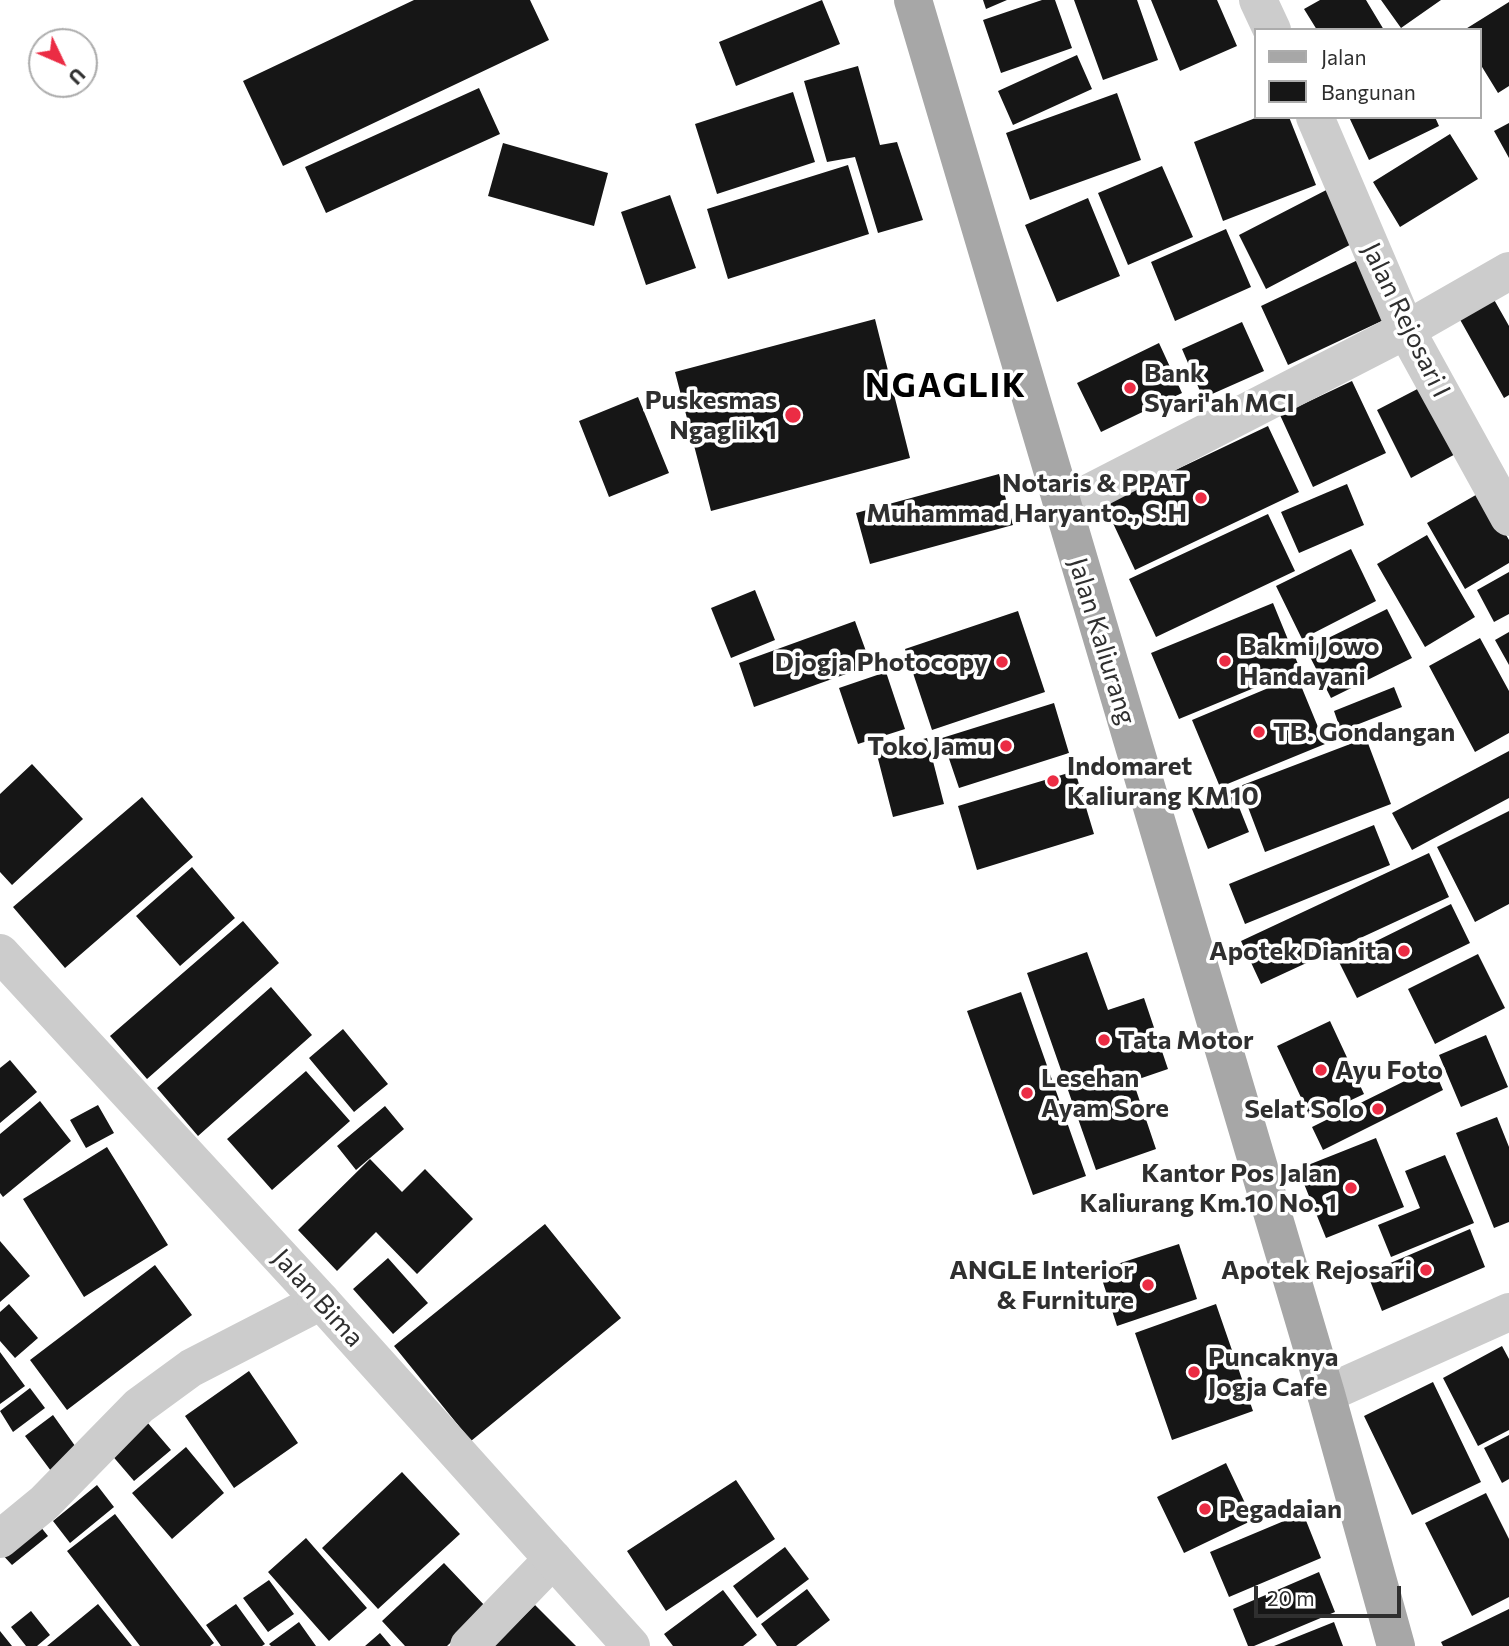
<!DOCTYPE html>
<style>
body{margin:0}
#map{position:relative;width:1509px;height:1646px;overflow:hidden;background:#fff;font-family:Commissioner,sans-serif}
canvas{display:block}
.legend{position:absolute;left:1254px;top:28px;width:228px;height:91px;box-sizing:border-box;background:#fff;border:2px solid #acacac;margin:0;padding:9px 12px;list-style:none;font-size:21px;color:#2f2f2f}
.legend li{display:flex;align-items:center;gap:14px;height:35px}
.legend b{width:35px;border:2px solid #acacac}
.north{position:absolute;left:28px;top:28px;width:70px;height:70px;box-sizing:border-box;background:#fff;border:2px solid #acacac;border-radius:50%;rotate:134deg;font-size:19px;font-weight:700;line-height:28px;text-align:center;color:#2f2f2f}
.north::after{content:'';display:block;margin:auto;width:24px;height:32px;background:#eb2c44;clip-path:polygon(50% 0,100% 100%,50% 72%,0 100%)}
.scale{position:absolute;left:1254px;top:1586px;width:147px;height:32px;box-sizing:border-box;border:4px solid #2f2f2f;border-top:0;padding-left:9px;font-size:21px;line-height:24px;white-space:nowrap;color:#2f2f2f;-webkit-text-stroke:5px #fff;paint-order:stroke}
</style>
<div id="map">
<canvas width="1509" height="1646"></canvas>
<ul class="legend">
<li><b style="height:9px;background:#a7a7a7"></b>Jalan</li>
<li><b style="height:19px;background:#161616"></b>Bangunan</li>
</ul>
<div class="north">U</div>
<div class="scale">20 m</div>
</div>
<script>
const ctx = document.querySelector('canvas').getContext('2d');
ctx.lineJoin = 'round';
function fillPath(path, color) {
  ctx.fillStyle = color;
  ctx.fill(path, 'evenodd');
}
function shape(rows) {
  const path = new Path2D();
  for (const r of rows) {
    path.moveTo(r[0], r[1]);
    for (let i = 2; i < r.length; i += 2) path.lineTo(r[i], r[i + 1]);
  }
  return path;
}
function strokePath(path, color, width, dash) {
  ctx.strokeStyle = color;
  ctx.lineWidth = width;
  ctx.lineCap = dash ? 'butt' : 'round';
  ctx.setLineDash(dash || []);
  ctx.stroke(path);
}
function write(font, color, halo, rows, align = 'center') {
  ctx.font = font + ' Commissioner,sans-serif';
  ctx.lineWidth = 7;
  ctx.setLineDash([]);
  ctx.textBaseline = 'middle';
  ctx.strokeStyle = halo;
  ctx.fillStyle = color;
  for (const [text, x, y, turn = 0] of rows) {
    ctx.save();
    ctx.translate(x, y);
    ctx.rotate((+turn || 0) * Math.PI / 180);
    ctx.textAlign = isNaN(turn) ? turn : align;
    if (halo) ctx.strokeText(text, 0, 0);
    ctx.fillText(text, 0, 0);
    ctx.restore();
  }
}
const building = shape([
 [414,0,530,0,549,40,283,166,243,81],
 [822,0,840,44,736,86,719,42],
 [983,0,1007,0,986,9],
 [1042,0,1055,0,1072,48,1001,73,983,20],
 [1074,0,1137,0,1158,60,1103,80],
 [1151,0,1217,0,1237,46,1180,71],
 [1320,0,1366,0,1384,30,1317,30,1304,9],
 [1381,0,1441,0,1401,28],
 [1509,2,1509,86,1498,93,1479,62,1479,30,1464,30],
 [1077,55,1092,89,1013,125,998,91],
 [858,66,880,145,897,142,923,220,878,233,855,157,827,162,804,81],
 [479,88,500,134,326,213,305,167],
 [793,92,815,162,717,194,695,124],
 [1117,93,1141,160,1030,200,1006,133],
 [1258,117,1289,117,1316,185,1223,221,1194,142],
 [1349,117,1435,117,1439,126,1369,160],
 [1509,123,1509,158,1494,131],
 [1450,134,1478,179,1400,227,1373,182],
 [503,143,608,173,594,226,488,196],
 [848,165,869,234,728,279,707,209],
 [1162,166,1193,237,1128,265,1098,193],
 [1336,185,1363,238,1266,289,1239,235],
 [670,195,696,268,646,285,621,212],
 [1088,198,1120,276,1057,302,1025,225],
 [1226,229,1251,287,1175,321,1151,262],
 [1360,259,1388,318,1288,365,1261,306],
 [1492,296,1509,326,1509,395,1504,398,1458,316],
 [875,319,910,458,711,511,675,372],
 [1242,322,1264,371,1203,398,1182,349],
 [1159,343,1182,393,1101,432,1077,383],
 [1352,381,1386,453,1313,487,1280,415],
 [1427,384,1461,451,1411,478,1377,410],
 [638,397,669,473,609,497,579,421],
 [1268,426,1299,492,1135,570,1104,504],
 [999,474,1013,525,870,564,856,513],
 [1347,484,1364,525,1299,553,1281,512],
 [1481,492,1509,540,1509,563,1465,589,1427,523],
 [1268,514,1295,571,1156,637,1129,579],
 [1427,535,1475,617,1425,647,1377,564],
 [1351,549,1376,601,1302,639,1276,586],
 [1509,572,1509,614,1494,622,1477,590],
 [755,590,775,640,731,658,711,608],
 [1273,603,1300,669,1179,719,1151,653],
 [1387,609,1412,658,1331,698,1306,649],
 [1018,611,1045,692,932,730,905,649],
 [855,621,871,665,754,707,739,663],
 [1509,632,1509,665,1495,640],
 [1480,638,1509,691,1509,733,1475,752,1429,666],
 [886,672,905,729,858,744,839,688],
 [1297,676,1325,744,1220,787,1192,720],
 [1394,687,1402,707,1341,731,1334,711],
 [1054,703,1069,753,959,788,942,738],
 [927,738,944,804,893,817,876,751],
 [1366,738,1391,804,1265,852,1240,786],
 [1509,751,1509,798,1412,850,1392,813],
 [32,764,83,819,12,885,0,872,0,794],
 [1075,771,1094,834,977,870,958,806],
 [1231,787,1249,832,1208,849,1190,804],
 [142,797,193,857,65,968,13,907],
 [1509,811,1509,904,1475,922,1437,847],
 [1374,825,1390,865,1245,924,1229,884],
 [1429,853,1449,897,1261,984,1241,941],
 [192,867,235,918,180,966,136,916],
 [1451,904,1470,943,1357,998,1338,960],
 [243,921,279,963,147,1079,110,1036],
 [1087,952,1108,1010,1144,998,1168,1069,1133,1081,1156,1149,1096,1170,1027,973],
 [1478,954,1505,1008,1435,1044,1408,989],
 [271,987,312,1035,198,1136,157,1088],
 [1021,992,1086,1176,1033,1195,967,1011],
 [1330,1021,1364,1094,1311,1119,1277,1046],
 [343,1029,388,1084,354,1112,309,1058],
 [1486,1035,1508,1087,1461,1107,1439,1055],
 [10,1060,37,1092,0,1123,0,1068],
 [1433,1067,1443,1090,1323,1150,1312,1127],
 [306,1071,350,1121,272,1190,227,1139],
 [40,1101,71,1141,3,1197,0,1193,0,1134],
 [98,1105,114,1133,86,1148,70,1120],
 [385,1106,404,1129,356,1170,337,1146],
 [1497,1117,1509,1147,1509,1222,1494,1228,1456,1133],
 [1376,1138,1404,1207,1326,1238,1298,1169],
 [107,1147,168,1245,84,1297,23,1199],
 [1445,1155,1474,1223,1391,1257,1378,1225,1420,1208,1405,1171],
 [370,1159,402,1192,425,1169,473,1219,417,1274,376,1232,337,1271,298,1230],
 [545,1224,621,1318,471,1441,394,1346],
 [1470,1229,1485,1267,1382,1311,1367,1273],
 [0,1241,30,1276,0,1302],
 [1179,1244,1197,1299,1117,1326,1099,1270],
 [388,1258,428,1303,393,1334,353,1289],
 [155,1265,192,1315,67,1410,30,1360],
 [9,1304,38,1338,15,1358,0,1341,0,1312],
 [1216,1304,1253,1411,1172,1440,1135,1333],
 [1502,1346,1509,1359,1509,1430,1478,1446,1443,1378],
 [0,1352,25,1386,0,1404],
 [249,1371,298,1443,234,1488,185,1416],
 [1433,1382,1481,1482,1412,1515,1364,1416],
 [30,1388,45,1408,13,1432,0,1411],
 [53,1415,78,1450,51,1471,25,1436],
 [141,1415,171,1450,134,1481,104,1446],
 [1509,1435,1509,1479,1502,1483,1484,1448],
 [186,1447,224,1493,172,1539,132,1493],
 [1226,1463,1253,1520,1184,1553,1157,1497],
 [402,1472,460,1534,378,1609,322,1548],
 [736,1480,775,1539,666,1611,627,1551],
 [97,1485,114,1507,70,1543,53,1521],
 [1486,1493,1509,1539,1509,1597,1472,1616,1425,1523],
 [1303,1513,1321,1558,1229,1597,1210,1552],
 [115,1514,214,1643,210,1646,140,1646,67,1551],
 [36,1521,48,1536,12,1565,0,1552],
 [306,1538,367,1608,329,1641,268,1572],
 [785,1547,809,1579,757,1618,733,1586],
 [444,1563,487,1608,447,1646,405,1646,382,1621],
 [1319,1572,1335,1612,1254,1646,1248,1646,1233,1609],
 [269,1580,294,1614,268,1632,243,1598],
 [807,1589,830,1620,796,1646,777,1646,761,1624],
 [723,1590,757,1635,743,1646,673,1646,664,1634],
 [98,1604,132,1646,47,1646],
 [236,1604,265,1644,262,1646,221,1646,206,1625],
 [535,1605,576,1646,493,1646],
 [1509,1609,1509,1646,1443,1646,1441,1642],
 [31,1611,50,1635,37,1646,26,1646,11,1627],
 [299,1622,316,1646,271,1646,269,1644],
 [1334,1622,1343,1646,1274,1646],
 [0,1631,12,1646,0,1646],
 [380,1633,391,1646,365,1646]
]);
const minor = shape([
 [1258,0,1272,30],
 [1315,117,1406,330,1509,517],
 [1062,507,1406,330,1509,271],
 [1326,1394,1509,1312],
 [0,1539,44,1503,139,1406,191,1368,321,1301],
 [469,1646,553,1559]
]);
const tertiary = shape([
 [0,953,321,1301,631,1646]
]);
const primary = shape([
 [913,0,1326,1394,1396,1646]
]);
const markers = [
 [1130,388,7,"#eb2c44"],
 [793,415,9,"#eb2c44"],
 [1201,498,7,"#eb2c44"],
 [1225,661,7,"#eb2c44"],
 [1002,662,7,"#eb2c44"],
 [1259,732,7,"#eb2c44"],
 [1006,746,7,"#eb2c44"],
 [1053,781,7,"#eb2c44"],
 [1404,951,7,"#eb2c44"],
 [1104,1040,7,"#eb2c44"],
 [1321,1070,7,"#eb2c44"],
 [1027,1093,7,"#eb2c44"],
 [1378,1109,7,"#eb2c44"],
 [1351,1188,7,"#eb2c44"],
 [1426,1270,7,"#eb2c44"],
 [1148,1285,7,"#eb2c44"],
 [1194,1372,7,"#eb2c44"],
 [1205,1509,7,"#eb2c44"]
];
const streetNames = [
 ["Jalan Rejosari I",1406,320,64],
 ["Jalan Kaliurang",1102,641,73],
 ["Jalan Bima",318,1298,48]
];
const poiNames = [
 ["Bank",1144,373],
 ["Syari'ah MCI",1144,403],
 ["Puskesmas",777,400,"right"],
 ["Ngaglik 1",777,430,"right"],
 ["Notaris & PPAT",1187,483,"right"],
 ["Muhammad Haryanto., S.H",1187,513,"right"],
 ["Bakmi Jowo",1239,646],
 ["Handayani",1239,676],
 ["Djogja Photocopy",988,662,"right"],
 ["TB. Gondangan",1273,732],
 ["Toko Jamu",992,746,"right"],
 ["Indomaret",1067,766],
 ["Kaliurang KM10",1067,796],
 ["Apotek Dianita",1390,951,"right"],
 ["Tata Motor",1118,1040],
 ["Ayu Foto",1335,1070],
 ["Lesehan",1041,1078],
 ["Ayam Sore",1041,1108],
 ["Selat Solo",1364,1109,"right"],
 ["Kantor Pos Jalan",1337,1173,"right"],
 ["Kaliurang Km.10 No. 1",1337,1203,"right"],
 ["ANGLE Interior",1134,1270,"right"],
 ["& Furniture",1134,1300,"right"],
 ["Apotek Rejosari",1412,1270,"right"],
 ["Puncaknya",1208,1357],
 ["Jogja Cafe",1208,1387],
 ["Pegadaian",1219,1509]
];
const districtNames = [
 ["NGAGLIK",946,386]
];
fillPath(building, '#161616');
strokePath(minor, '#ccc', 38);
strokePath(tertiary, '#ccc', 38);
strokePath(primary, '#a7a7a7', 38);
for (const [x, y, r, color] of markers) {
  const dot = new Path2D();
  dot.arc(x, y, r, 0, 2 * Math.PI);
  ctx.fillStyle = color;
  ctx.fill(dot);
  strokePath(dot, '#fff', 2.5);
}
write('26px', '#2f2f2f', '#fff', streetNames);
write('bold 26px', '#2f2f2f', '#fff', poiNames, 'left');
ctx.letterSpacing = '2px';
write('bold 33px', '#000', '#fff', districtNames);
ctx.letterSpacing = '0px';
</script>
